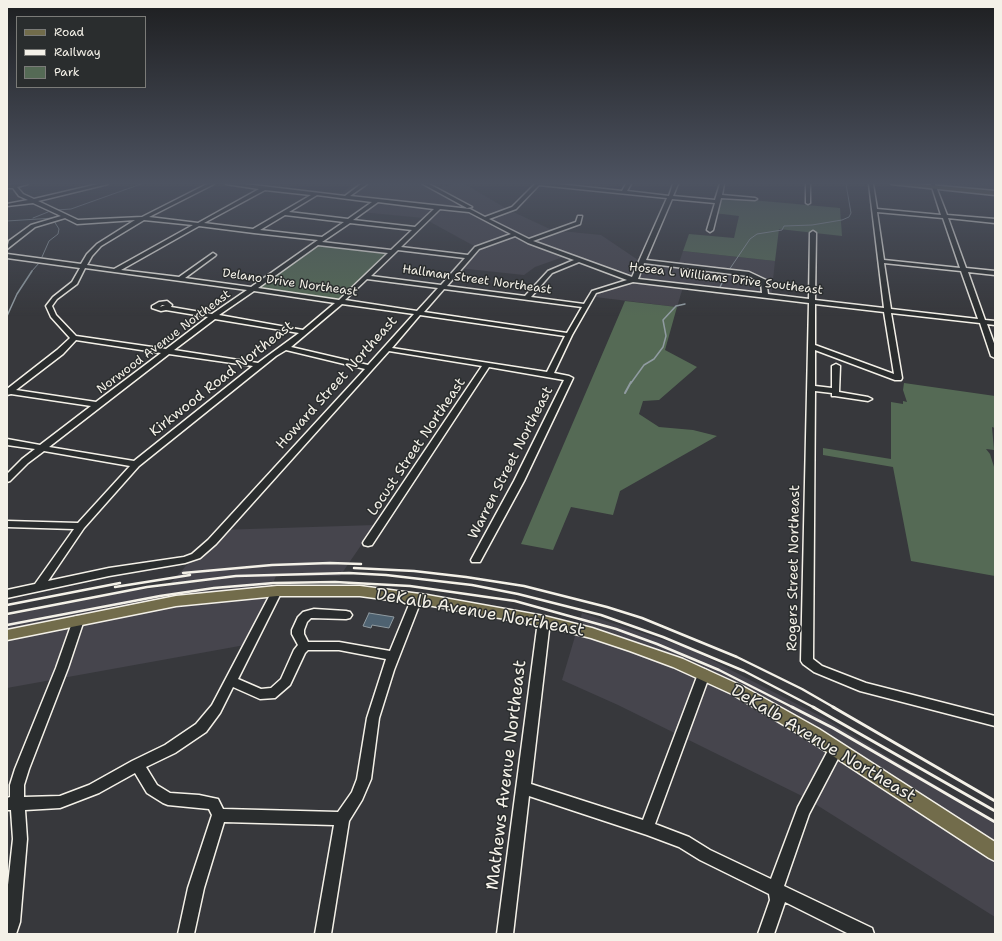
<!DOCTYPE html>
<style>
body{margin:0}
#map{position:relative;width:1002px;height:941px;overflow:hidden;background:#37383c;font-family:"Shantell Sans",sans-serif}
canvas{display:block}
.frame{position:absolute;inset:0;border:8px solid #f4f1e8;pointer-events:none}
.legend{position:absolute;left:16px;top:16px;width:130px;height:72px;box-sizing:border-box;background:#2a2d2e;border:1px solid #7b7b78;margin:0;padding:5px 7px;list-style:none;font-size:12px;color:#f4f1e8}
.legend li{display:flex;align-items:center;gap:8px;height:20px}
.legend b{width:20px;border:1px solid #7b7b78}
</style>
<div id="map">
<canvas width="1002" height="941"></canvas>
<div class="frame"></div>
<ul class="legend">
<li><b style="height:5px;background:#726c4b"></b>Road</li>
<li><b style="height:5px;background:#f4f1e8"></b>Railway</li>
<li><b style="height:11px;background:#556a55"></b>Park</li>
</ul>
</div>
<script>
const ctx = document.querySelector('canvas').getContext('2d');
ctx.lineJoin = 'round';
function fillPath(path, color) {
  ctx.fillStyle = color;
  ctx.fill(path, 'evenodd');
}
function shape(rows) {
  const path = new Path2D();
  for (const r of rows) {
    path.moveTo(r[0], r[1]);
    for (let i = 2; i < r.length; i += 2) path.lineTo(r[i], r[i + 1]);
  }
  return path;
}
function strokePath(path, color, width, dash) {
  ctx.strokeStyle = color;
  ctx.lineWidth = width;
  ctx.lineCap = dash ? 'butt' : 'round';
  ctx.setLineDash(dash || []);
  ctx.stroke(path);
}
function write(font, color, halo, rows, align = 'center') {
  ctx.font = font + ' "Shantell Sans",sans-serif';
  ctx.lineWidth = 3;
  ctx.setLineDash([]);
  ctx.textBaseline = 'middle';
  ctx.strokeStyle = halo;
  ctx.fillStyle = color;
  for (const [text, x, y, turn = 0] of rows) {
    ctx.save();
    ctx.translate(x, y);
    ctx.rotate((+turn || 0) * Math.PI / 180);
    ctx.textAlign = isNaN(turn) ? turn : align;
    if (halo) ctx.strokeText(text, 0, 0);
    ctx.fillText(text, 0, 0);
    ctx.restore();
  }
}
const built = shape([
 [354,184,424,184,431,190,453,184,465,184,509,210,552,230,601,235,641,262,678,266,683,251,775,261,771,298,683,287,677,307,587,296,632,280,563,257,535,267,524,275,458,268,476,247,423,218,361,212,374,202,335,198],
 [933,184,995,184,995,193,934,188],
 [375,525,340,576,276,576,245,645,7,688,7,616,95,596,168,586,218,530],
 [582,613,690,649,824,718,995,821,995,917,804,797,618,705,562,680]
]);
const green = shape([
 [719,197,840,208,842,236,779,229,775,261,683,251,689,234,734,238,739,216,714,213],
 [320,244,387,253,338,299,260,288],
 [625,301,677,307,665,350,697,367,659,400,643,401,639,414,659,427,693,430,717,436,620,491,613,515,571,507,553,550,521,544],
 [904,383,995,396,995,428,992,427,994,450,986,449,990,454,995,470,995,576,911,561,893,467,823,455,823,448,891,459,891,402,903,404,903,401,907,402,903,390]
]);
const water = shape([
 [369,613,394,617,389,628,372,625,371,628,363,626,369,613]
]);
const streamFar2 = shape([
 [57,210,71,209,141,184],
 [33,218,48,212],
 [7,221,54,218],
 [42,257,49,241,58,234,59,229,54,221],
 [729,270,750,239,757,234,782,230,784,226,812,225,842,220,849,217,851,213,846,184],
 [31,272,40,262]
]);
const streamFar1 = shape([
 [720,287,727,273],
 [7,316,17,294,32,271],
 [631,383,644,365,654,359,663,347,666,336,663,320,676,306,685,304]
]);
const stream = shape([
 [625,393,631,382]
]);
const minor = shape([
 [11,184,28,184,17,187,23,194,34,199,98,184,108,184,38,201,78,220,142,217,207,184,214,184,149,217,198,223,259,189,226,184,245,184,345,196,361,184,367,184,350,196,470,209,485,217,512,207,535,184,558,184,622,191,626,184,631,184,627,191,669,196,673,184,678,184,673,196,715,200,720,184,724,184,722,195,755,198,757,199,755,200,721,198,713,230,710,232,707,230,715,203,672,199,646,260,749,272,766,280,768,294,809,299,810,233,813,231,816,233,815,300,884,308,869,184,873,184,877,209,941,215,931,184,935,184,947,215,995,219,995,223,948,218,966,268,995,271,995,275,968,272,985,320,995,321,995,325,987,324,995,346,995,358,991,356,980,323,891,313,902,378,901,380,895,380,815,350,815,386,832,388,832,366,836,364,840,366,839,392,868,397,872,399,868,401,835,396,832,396,832,393,815,391,813,659,822,666,866,683,995,716,995,726,860,691,814,672,803,664,801,661,809,303,633,282,596,293,572,335,554,373,569,376,573,378,524,481,480,562,472,562,471,560,514,481,564,380,489,367,372,545,368,546,364,545,363,543,364,541,482,366,389,351,216,544,200,558,185,563,109,576,7,598,7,590,35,584,74,529,7,527,7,521,78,523,130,466,44,451,28,463,10,481,7,482,7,474,22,459,35,449,7,445,7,439,40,445,91,406,11,394,7,395,7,389,57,350,70,338,51,317,46,306,53,297,72,282,80,268,7,258,7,254,81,264,87,254,97,244,135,220,77,224,65,218,35,227,7,249,9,241,31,225,61,216,33,203,7,206,7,204,28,200,19,196,13,188,7,188,7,186,11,184],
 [539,185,667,198,632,277,533,241,580,224,582,216,578,216,576,222,529,239,489,219,516,209,539,185],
 [265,190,311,195,253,229,204,223,265,190],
 [317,195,372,202,348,219,289,212,317,195],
 [378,202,434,209,415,227,353,220,378,202],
 [440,209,469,212,511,234,475,247,468,255,401,247,440,209],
 [877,212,943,218,960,268,884,260,877,212],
 [285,215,344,222,322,237,260,230,285,215],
 [144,220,193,225,114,269,87,265,92,256,101,246,144,220],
 [350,223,412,230,391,250,322,242,350,223],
 [199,226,254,233,318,240,251,287,185,278,215,256,216,255,213,253,179,277,121,270,199,226],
 [515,236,528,243,574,260,548,271,525,296,447,286,479,249,515,236],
 [318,245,388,253,339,300,258,288,318,245],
 [398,250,465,258,441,285,371,276,398,250],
 [579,262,627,280,592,291,584,304,531,297,552,273,579,262],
 [644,263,748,276,761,282,762,293,638,279,644,263],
 [884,263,961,271,978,319,891,309,884,263],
 [85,268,247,290,212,314,171,307,172,305,167,301,159,302,152,306,152,308,161,311,166,310,208,317,166,349,76,336,56,315,52,306,57,299,77,284,85,268],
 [367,279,438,288,417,311,345,300,367,279],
 [444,289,582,307,567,333,424,312,444,289],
 [254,291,335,303,303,330,219,315,254,291],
 [342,304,414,314,368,365,291,347,342,304],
 [815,304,884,312,894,374,815,345,815,304],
 [162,305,165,305,160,307,162,305],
 [420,315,565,336,547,372,392,348,420,315],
 [215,319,299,333,258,363,174,350,215,319],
 [76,340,161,353,96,402,16,390,63,354,76,340],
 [286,350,365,369,208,540,192,554,184,557,109,568,48,581,84,528,139,466,276,356,286,350],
 [169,354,253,366,134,461,49,447,169,354],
 [423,184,429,184,472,207,467,208,423,184],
 [806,184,810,184,810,203,808,204,806,203,806,184],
 [277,587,281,588,282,591,238,679,261,689,271,688,281,679,294,650,298,645,292,634,292,630,298,617,303,612,314,609,346,611,350,612,352,615,350,618,346,619,311,618,307,622,304,630,304,634,308,642,339,642,390,651,413,595,417,594,421,595,422,598,394,670,379,718,371,779,362,800,349,821,331,934,315,934,334,825,224,822,204,888,194,934,178,934,188,888,212,815,209,809,168,805,163,803,147,793,135,773,99,793,60,808,25,810,27,839,20,922,16,934,7,934,7,894,13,839,11,810,7,810,7,798,10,797,10,785,15,769,56,668,74,617,78,616,82,617,84,620,68,668,29,769,24,785,24,797,60,796,89,785,132,761,165,745,196,724,212,705,272,591,273,588,277,587],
 [308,650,339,650,386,659,367,718,357,779,352,792,338,812,223,809,218,799,213,798,199,795,170,793,157,785,146,767,175,753,206,732,220,713,233,687,260,699,275,698,290,685,305,653,308,650],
 [544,617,548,618,550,621,531,784,643,820,698,674,700,671,704,669,708,671,710,674,655,824,689,837,710,850,771,879,798,807,831,745,836,743,841,745,843,749,809,814,784,886,872,928,874,934,849,934,785,902,774,934,758,934,770,900,769,894,700,860,679,847,647,835,529,796,513,934,497,934,538,621,540,618,544,617]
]);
const major = shape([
 [891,184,918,184,995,191,995,195,891,184],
 [277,586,360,586,427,595,544,616,592,628,683,659,742,686,819,729,995,842,995,861,989,858,807,739,732,694,673,667,630,651,591,638,544,626,427,605,360,596,277,596,176,606,7,640,7,630,176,596,277,586]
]);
const railFar1 = shape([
 [354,568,414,571,466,577,524,586,607,607,642,618,737,657,802,689,835,708],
 [183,573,272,565,330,563,361,564],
 [115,587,190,575],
 [7,605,120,583],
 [7,614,147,587,236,576,349,573,386,575,472,585,518,594,601,615,663,637,744,671,815,708],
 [7,625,160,596,214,588,274,583,335,582,410,586,515,601,616,629,657,644,719,670,794,708]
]);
const rail = shape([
 [792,707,833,728,995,822],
 [813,707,995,811],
 [833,707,995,801]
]);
const farStreetnames = [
 ["Hosea L Williams Drive Southeast",726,279,7],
 ["Hallman Street Northeast",477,280,8],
 ["Delano Drive Northeast",290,283,8],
 ["Norwood Avenue Northeast",164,342,-37]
];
const streetNames = [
 ["Kirkwood Road Northeast",222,379,-38],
 ["Howard Street Northeast",337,383,-48],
 ["Locust Street Northeast",417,447,-56],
 ["Warren Street Northeast",511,463,-63],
 ["Rogers Street Northeast",794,568,-89]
];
const nearStreetnames = [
 ["DeKalb Avenue Northeast",480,613,10],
 ["DeKalb Avenue Northeast",823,744,31],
 ["Mathews Avenue Northeast",507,775,-83]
];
fillPath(built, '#46454d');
fillPath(green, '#556a55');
fillPath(water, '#4e6271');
strokePath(water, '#909ba1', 1);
strokePath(streamFar2, '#909ba1', 1);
strokePath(streamFar1, '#909ba1', 1.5);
strokePath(stream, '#909ba1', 2);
strokePath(minor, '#f4f1e8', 3);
strokePath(major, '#f4f1e8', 3);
fillPath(minor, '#2a2d2e');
fillPath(major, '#726c4b');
strokePath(railFar1, '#f4f1e8', 2.5);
strokePath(rail, '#f4f1e8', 3);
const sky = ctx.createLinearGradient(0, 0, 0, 316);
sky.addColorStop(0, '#1e1f21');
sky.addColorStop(0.58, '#4d5361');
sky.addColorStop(1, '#4d536100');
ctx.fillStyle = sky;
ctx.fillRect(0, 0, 1002, 316);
write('12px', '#f4f1e8', '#2a2d2e', farStreetnames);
write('14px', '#f4f1e8', '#2a2d2e', streetNames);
write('17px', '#f4f1e8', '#2a2d2e', nearStreetnames);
</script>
